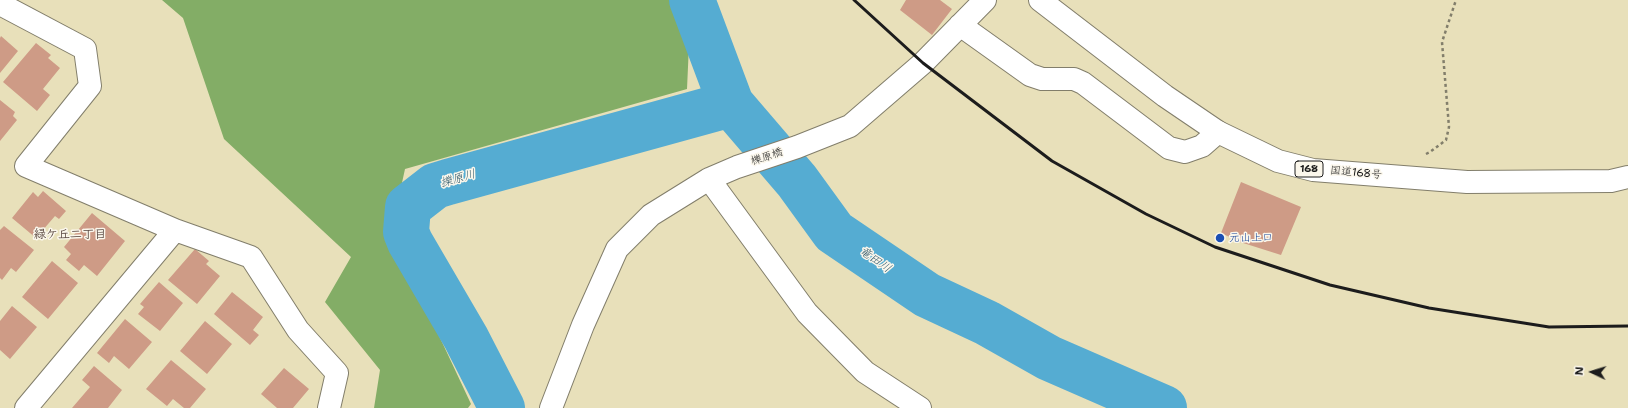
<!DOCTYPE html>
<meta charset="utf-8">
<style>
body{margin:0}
#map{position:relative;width:1628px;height:408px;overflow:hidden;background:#e8e0ba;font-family:"Shantell Sans",sans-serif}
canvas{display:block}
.north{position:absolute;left:1572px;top:352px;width:40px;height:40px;-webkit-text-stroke:3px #fbf7ec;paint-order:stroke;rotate:274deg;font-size:11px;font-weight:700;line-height:16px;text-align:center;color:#1c1c1c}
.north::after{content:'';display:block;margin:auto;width:14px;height:18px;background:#1c1c1c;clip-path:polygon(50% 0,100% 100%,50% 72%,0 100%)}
</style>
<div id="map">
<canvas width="1628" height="408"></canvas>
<div class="north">N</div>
</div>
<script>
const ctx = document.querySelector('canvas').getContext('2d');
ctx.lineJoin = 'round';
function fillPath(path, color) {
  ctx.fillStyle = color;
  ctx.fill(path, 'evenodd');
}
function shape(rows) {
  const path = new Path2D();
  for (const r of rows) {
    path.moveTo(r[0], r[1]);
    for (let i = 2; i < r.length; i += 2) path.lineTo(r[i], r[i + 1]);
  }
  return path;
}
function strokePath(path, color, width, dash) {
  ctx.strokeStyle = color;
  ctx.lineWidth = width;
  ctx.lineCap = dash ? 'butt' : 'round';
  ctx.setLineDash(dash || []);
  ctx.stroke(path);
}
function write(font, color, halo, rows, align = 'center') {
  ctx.font = font + ' "Shantell Sans","Klee One",sans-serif';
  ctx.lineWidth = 3;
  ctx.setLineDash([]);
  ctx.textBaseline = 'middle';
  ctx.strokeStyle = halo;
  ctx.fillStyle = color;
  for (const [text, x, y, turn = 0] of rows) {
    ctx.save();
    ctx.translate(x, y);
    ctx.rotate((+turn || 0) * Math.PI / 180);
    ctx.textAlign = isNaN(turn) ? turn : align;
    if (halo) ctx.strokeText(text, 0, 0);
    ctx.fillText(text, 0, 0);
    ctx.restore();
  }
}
const forest = shape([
 [162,0,691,0,687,89,405,169,391,233,471,404,468,408,374,408,380,370,325,302,351,257,224,139,183,18]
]);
const river = shape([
 [692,0,731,104,797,181,834,232,927,295,987,323,1049,358,1164,408],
 [502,408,466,338,410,242,406,232,408,207,435,186,448,182,731,104]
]);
const building = shape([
 [906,0,940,0,952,9,932,35,900,10],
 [1,36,18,51,0,73,0,38],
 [36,43,51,55,48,58,60,68,43,89,50,95,37,111,3,82],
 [0,100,15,112,13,116,17,120,0,141],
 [1241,182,1301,207,1281,255,1240,242,1221,233],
 [43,191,66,211,59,219,55,216,36,238,12,218,33,192,38,197],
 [92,213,125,241,97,276,84,265,79,271,66,260,71,254,64,247],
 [4,226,34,250,16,272,11,268,2,280,0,278,0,230],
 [195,249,209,261,206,264,220,276,197,304,168,280],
 [52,261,78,283,48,319,22,297],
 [159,282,183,303,160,331,138,314,144,307,140,304],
 [232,292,263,317,253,330,259,335,250,345,214,314],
 [12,306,37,327,10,359,0,350,0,321],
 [125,319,152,342,129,369,114,356,109,363,97,353],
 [205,321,232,344,207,374,180,351],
 [171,360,206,389,190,408,184,408,173,399,167,406,146,389],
 [94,366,122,390,108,408,72,408,90,387,82,380],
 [284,368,309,389,293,408,277,408,261,394]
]);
const path = shape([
 [1426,154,1430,152,1446,140,1449,127,1442,42,1456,0]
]);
const minor = shape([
 [0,4,85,49,90,86,26,166,175,230,251,257,298,330,337,373,329,408],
 [960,25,1030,75,1042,79,1074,79,1083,83,1169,148,1185,152,1202,146,1218,132],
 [709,179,807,313,865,372,920,408],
 [26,408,175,230],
 [551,408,583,325,617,249,651,215,709,179,737,167,797,147,850,126,923,63,985,0]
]);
const highway = shape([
 [1040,0,1165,96,1218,132,1278,161,1313,170,1467,182,1611,181,1628,177]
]);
const rail = shape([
 [854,0,923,63,1052,161,1146,214,1215,247,1330,285,1429,308,1549,327,1628,326]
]);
const markers = [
 [1220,238,5,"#1a4fb4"]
];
const shields = [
 [1309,169,28]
];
const shieldNames = [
 ["168",1309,169]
];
const streetNames = [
 ["櫟原橋",767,157,-18],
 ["国道168号",1356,173,5]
];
const transitNames = [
 ["元山上口",1229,238]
];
const waterNames = [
 ["擽原川",458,179,-16],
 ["竜田川",875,260,35]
];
const neighbourhoodNames = [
 ["緑ケ丘二丁目",70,235]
];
fillPath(forest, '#83ad66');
strokePath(river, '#55acd2', 46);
fillPath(building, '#ce9b86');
strokePath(minor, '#827e6b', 24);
strokePath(highway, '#827e6b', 24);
strokePath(path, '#827e6b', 2.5, [3, 3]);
strokePath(minor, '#fff', 22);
strokePath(highway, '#fff', 22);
strokePath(rail, '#1c1c1c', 3);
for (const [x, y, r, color] of markers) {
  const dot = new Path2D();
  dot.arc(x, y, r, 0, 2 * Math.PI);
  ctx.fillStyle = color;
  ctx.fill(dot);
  strokePath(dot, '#fbf7ec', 1.5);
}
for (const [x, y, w] of shields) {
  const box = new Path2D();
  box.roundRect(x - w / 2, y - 8, w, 16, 3);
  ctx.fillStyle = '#fbf7ec';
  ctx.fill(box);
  strokePath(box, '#1c1c1c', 1);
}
write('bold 10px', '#1c1c1c', null, shieldNames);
write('11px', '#1c1c1c', '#fbf7ec', streetNames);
write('11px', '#164399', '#fbf7ec', transitNames, 'left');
write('italic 12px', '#365d6e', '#fbf7ec', waterNames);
write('bold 12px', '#5a4841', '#fbf7ec', neighbourhoodNames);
</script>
